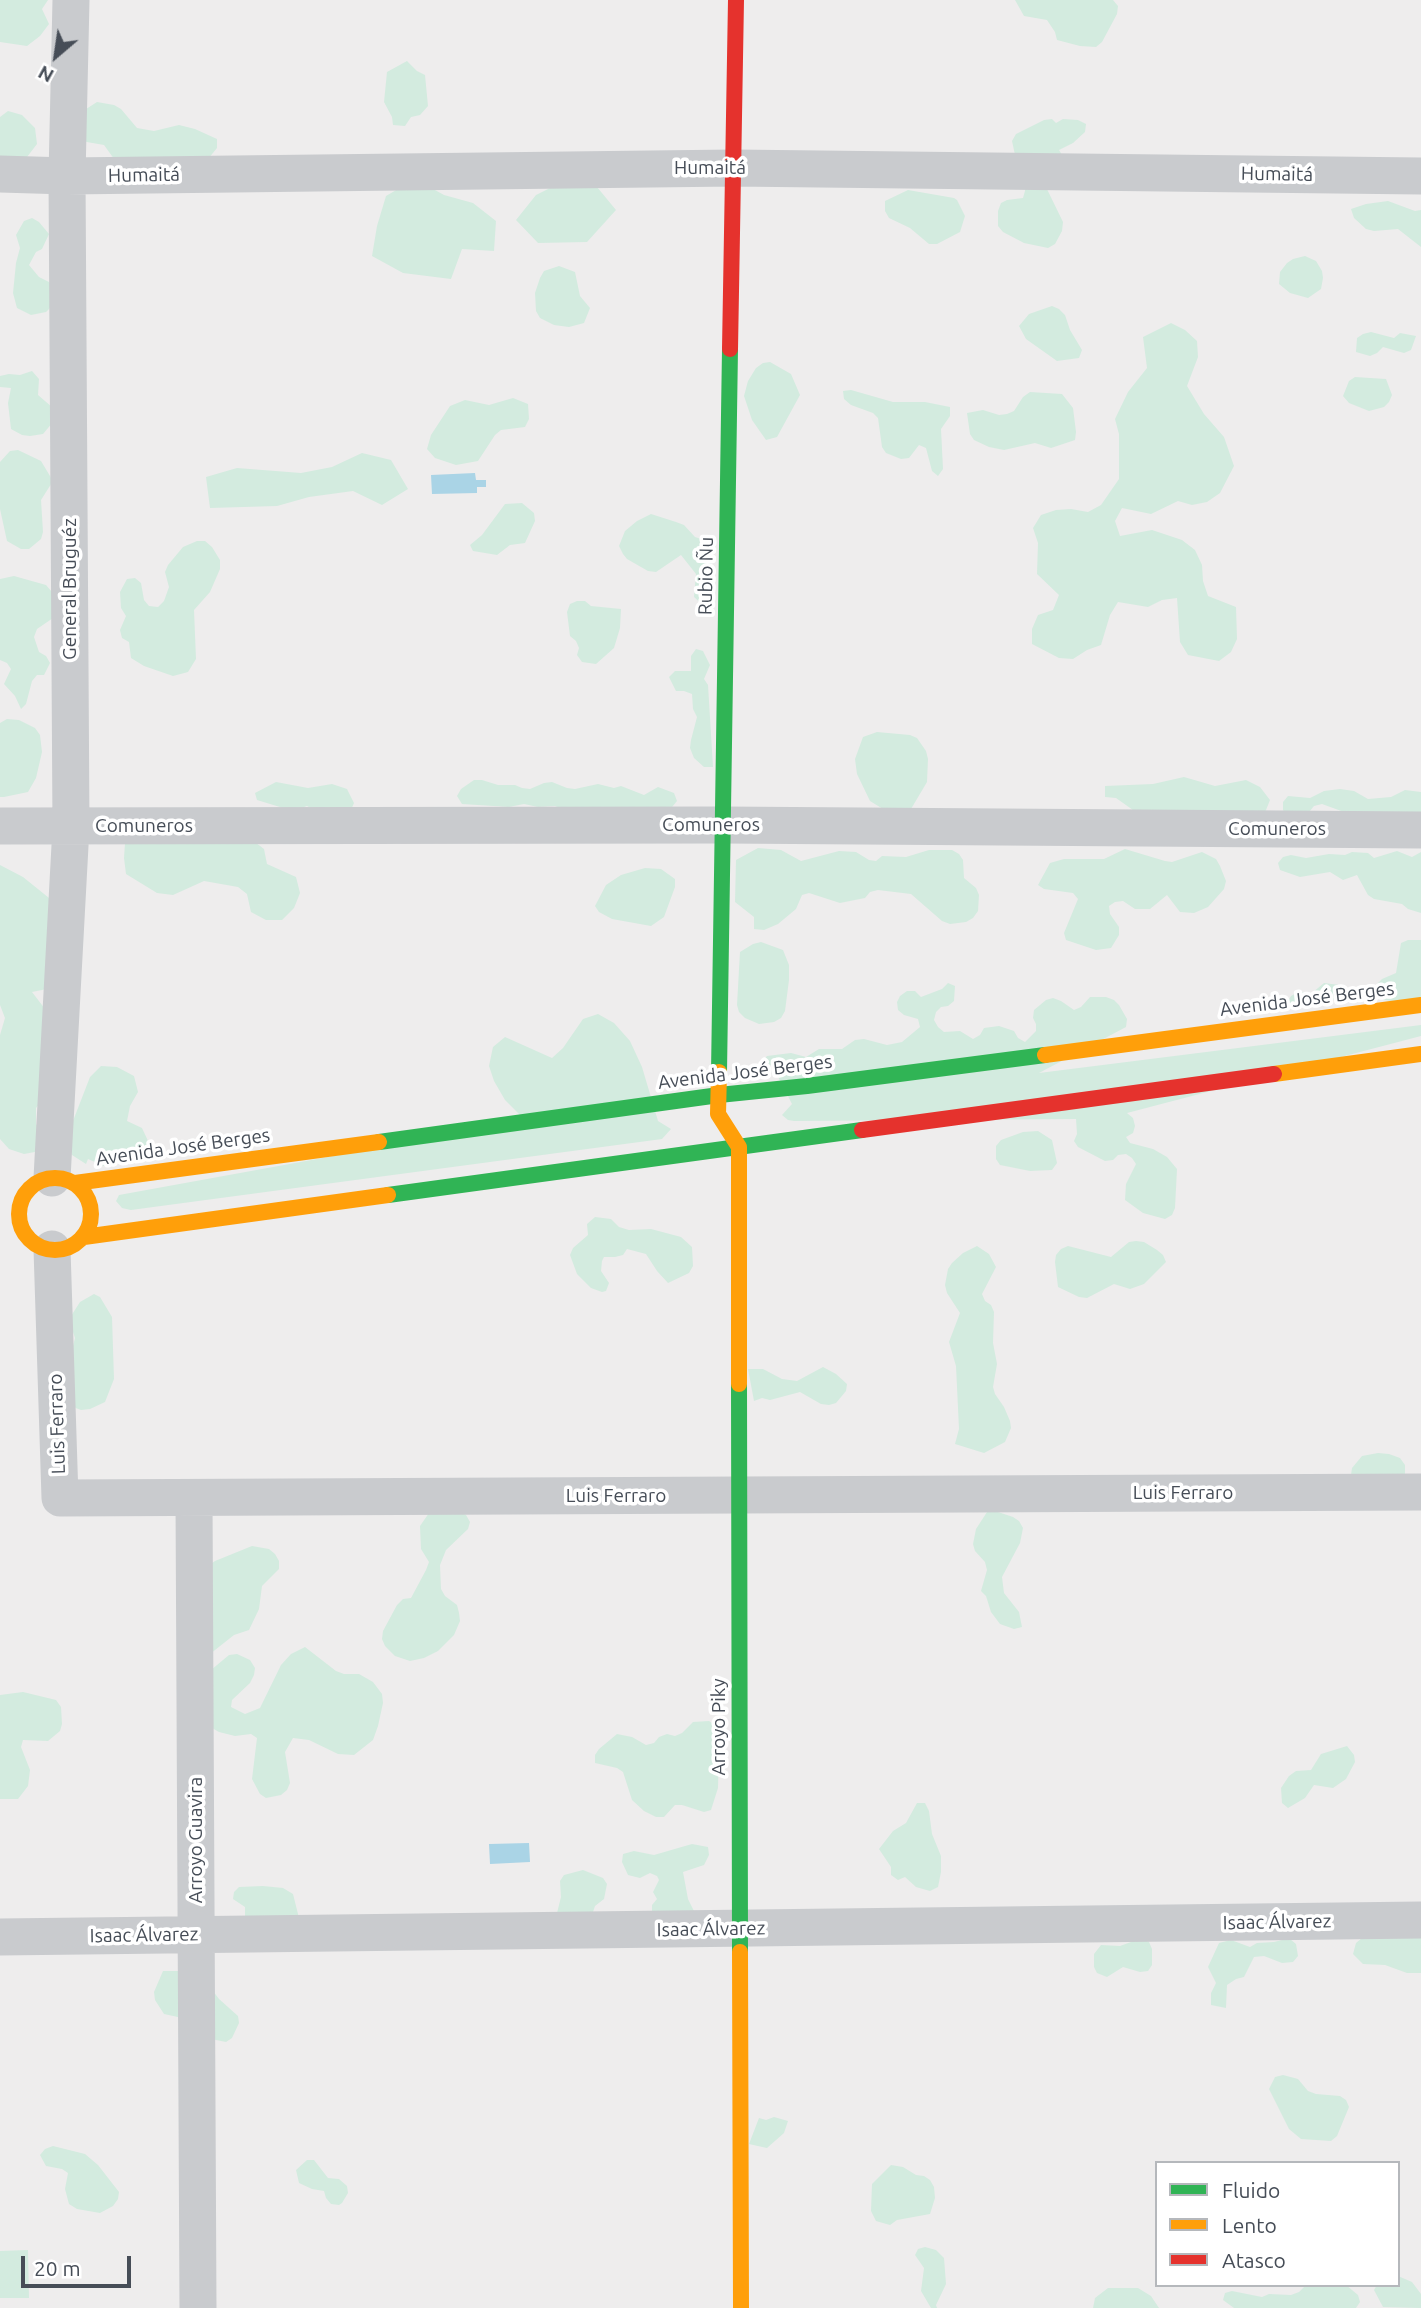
<!DOCTYPE html>
<meta charset="utf-8">
<style>
body{margin:0}
#map{position:relative;width:1421px;height:2308px;overflow:hidden;background:#eeeded;font-family:Ubuntu,sans-serif}
canvas{display:block}
.legend{position:absolute;left:1155px;top:2161px;width:245px;height:126px;box-sizing:border-box;background:#fff;border:2px solid #b5b8bc;margin:0;padding:9px 12px;list-style:none;font-size:21px;color:#464d57}
.legend li{display:flex;align-items:center;gap:14px;height:35px}
.legend b{width:35px;border:2px solid #b5b8bc}
.north{position:absolute;left:21px;top:21px;width:70px;height:70px;-webkit-text-stroke:5px #fff;paint-order:stroke;rotate:209deg;font-size:19px;font-weight:700;line-height:28px;text-align:center;color:#464d57}
.north::after{content:'';display:block;margin:auto;width:24px;height:32px;background:#464d57;clip-path:polygon(50% 0,100% 100%,50% 72%,0 100%)}
.scale{position:absolute;left:21px;top:2256px;width:110px;height:32px;box-sizing:border-box;border:4px solid #464d57;border-top:0;padding-left:9px;font-size:21px;line-height:24px;white-space:nowrap;color:#464d57;-webkit-text-stroke:5px #fff;paint-order:stroke}
</style>
<div id="map">
<canvas width="1421" height="2308"></canvas>
<ul class="legend">
<li><b style="height:9px;background:#30b455"></b>Fluido</li>
<li><b style="height:9px;background:#ff9f0a"></b>Lento</li>
<li><b style="height:9px;background:#e5322d"></b>Atasco</li>
</ul>
<div class="north">N</div>
<div class="scale">20 m</div>
</div>
<script>
const ctx = document.querySelector('canvas').getContext('2d');
ctx.lineJoin = 'round';
function fillPath(path, color) {
  ctx.fillStyle = color;
  ctx.fill(path, 'evenodd');
}
function shape(rows) {
  const path = new Path2D();
  for (const r of rows) {
    if (r.length === 3) {
      path.moveTo(r[0] + r[2], r[1]);
      path.arc(r[0], r[1], r[2], 0, 2 * Math.PI);
      continue;
    }
    path.moveTo(r[0], r[1]);
    for (let i = 2; i < r.length; i += 2) path.lineTo(r[i], r[i + 1]);
  }
  return path;
}
function strokePath(path, color, width, dash) {
  ctx.strokeStyle = color;
  ctx.lineWidth = width;
  ctx.lineCap = dash ? 'butt' : 'round';
  ctx.setLineDash(dash || []);
  ctx.stroke(path);
}
function write(font, color, halo, rows, align = 'center') {
  ctx.font = font + ' Ubuntu,sans-serif';
  ctx.lineWidth = 7;
  ctx.setLineDash([]);
  ctx.textBaseline = 'middle';
  ctx.strokeStyle = halo;
  ctx.fillStyle = color;
  for (const [text, x, y, turn = 0] of rows) {
    ctx.save();
    ctx.translate(x, y);
    ctx.rotate((+turn || 0) * Math.PI / 180);
    ctx.textAlign = isNaN(turn) ? turn : align;
    if (halo) ctx.strokeText(text, 0, 0);
    ctx.fillText(text, 0, 0);
    ctx.restore();
  }
}
const green = shape([
 [0,0,48,0,42,9,49,24,40,36,27,46,0,42],
 [1015,0,1113,0,1118,6,1117,14,1102,42,1096,47,1080,46,1057,40,1055,32,1047,20,1024,16],
 [407,61,417,71,425,75,428,106,420,115,411,117,405,126,393,125,392,117,384,102,387,72],
 [97,102,114,105,121,109,137,128,154,131,179,125,195,129,217,139,217,148,208,159,117,163,104,145,81,141,83,111],
 [8,111,22,115,35,128,37,144,27,157,0,164,0,117],
 [1052,119,1056,123,1063,119,1078,120,1086,124,1085,132,1073,143,1059,150,1067,163,1045,185,1063,222,1062,231,1055,244,1048,248,1024,243,1003,232,998,226,998,211,1001,203,1007,200,1023,198,1025,191,1025,176,1017,164,1012,141,1016,134,1044,120],
 [415,179,444,195,473,203,496,221,494,251,462,249,451,279,403,273,372,256,377,226,386,196],
 [564,181,597,187,616,210,587,242,538,243,516,220,536,195],
 [908,190,954,198,957,200,965,216,960,232,937,244,929,244,910,228,889,218,885,211,885,201],
 [1388,201,1415,211,1421,210,1421,247,1398,229,1374,231,1366,229,1354,218,1351,209,1366,204],
 [32,218,39,222,49,234,42,249,36,252,29,265,39,277,53,284,51,307,46,312,31,315,17,308,13,293,16,263,20,248,16,235,24,221],
 [1305,256,1316,261,1322,271,1323,278,1321,289,1308,298,1290,293,1279,284,1280,272,1287,263,1293,259],
 [559,266,575,272,580,296,590,308,584,323,569,327,554,325,540,318,536,311,535,293,540,278,544,271],
 [1052,306,1059,309,1065,315,1070,330,1082,350,1079,358,1057,361,1026,339,1019,326,1029,314],
 [1171,323,1185,330,1197,341,1198,357,1187,386,1204,414,1224,437,1234,466,1220,493,1207,502,1192,505,1178,501,1151,514,1122,508,1115,521,1120,536,1152,530,1182,540,1195,550,1202,565,1203,581,1208,596,1236,607,1237,639,1231,652,1219,661,1188,655,1180,642,1177,598,1162,600,1148,607,1118,602,1110,615,1101,645,1087,650,1073,659,1059,658,1032,644,1032,629,1038,615,1053,610,1059,595,1037,574,1038,543,1033,528,1041,515,1056,510,1071,509,1088,512,1101,505,1119,479,1119,434,1115,419,1128,392,1147,368,1143,337],
 [1371,332,1394,338,1400,333,1416,336,1411,350,1404,353,1383,347,1377,353,1370,356,1356,352,1357,338,1363,334],
 [770,362,791,374,800,395,777,437,766,440,752,420,744,396,748,381,756,368,763,363],
 [32,371,39,379,38,395,52,407,53,422,43,434,30,436,22,435,11,429,8,403,11,388,0,387,0,376,9,374,20,375],
 [1355,377,1386,379,1392,395,1389,402,1384,407,1369,411,1349,403,1343,396,1349,381],
 [851,390,893,402,925,402,950,407,950,416,941,429,943,469,938,476,932,471,926,448,919,445,909,458,901,459,886,453,882,447,878,418,873,413,851,405,844,399,843,391],
 [1030,392,1062,394,1073,408,1076,432,1075,440,1051,448,1035,443,1004,450,989,447,974,440,970,434,967,413,983,410,999,415,1007,414,1014,411,1023,397],
 [513,398,528,404,529,419,525,427,501,430,495,435,478,461,456,465,435,458,427,449,431,435,450,406,465,400,489,405],
 [18,450,41,461,53,481,41,500,43,532,41,539,29,549,21,549,7,541,0,509,0,462,10,451],
 [362,453,391,460,408,489,382,505,353,491,309,497,277,506,210,508,206,477,237,468,301,473,332,467],
 [522,503,534,513,535,521,525,543,510,545,497,555,473,551,470,545,482,535,505,504],
 [651,514,676,522,684,525,695,537,711,542,711,604,705,607,694,597,696,574,681,555,656,572,648,571,627,559,623,554,619,546,625,531,637,521],
 [197,541,205,541,212,547,220,560,220,569,210,592,194,610,196,659,188,672,173,676,144,666,131,658,129,642,122,638,120,630,126,616,121,608,120,592,127,579,135,578,141,583,144,600,149,606,158,607,164,601,169,587,165,572,168,565,183,547],
 [14,576,46,585,52,592,56,616,37,629,34,637,39,652,46,656,50,663,44,675,37,675,32,681,26,704,21,709,15,696,4,684,11,669,7,663,0,660,0,579],
 [577,601,585,601,591,606,621,609,620,628,614,648,596,664,582,662,577,655,579,648,576,641,570,636,567,612,570,604],
 [696,649,703,651,710,665,704,679,708,685,713,767,704,767,694,758,690,748,691,740,697,717,693,709,692,694,684,691,676,691,669,677,675,671,691,671,691,656],
 [7,719,19,720,35,728,40,735,42,752,36,778,28,792,4,797,0,797,0,723],
 [877,732,910,735,917,738,926,751,928,759,927,782,911,809,883,809,870,801,857,774,855,759,863,737],
 [1184,777,1215,786,1246,780,1260,787,1270,800,1264,815,1140,815,1116,798,1105,797,1105,786,1153,784],
 [474,780,482,780,498,785,515,785,522,788,530,789,544,783,552,782,567,788,575,789,598,784,614,788,621,786,644,795,658,787,674,793,677,801,672,807,657,812,634,807,562,809,555,806,538,807,524,804,509,807,462,804,457,796,461,789],
 [276,782,308,788,332,784,347,789,354,803,351,810,321,814,307,806,293,811,257,800,255,793],
 [1340,789,1354,791,1368,799,1391,797,1405,790,1421,792,1421,823,1344,812,1322,804,1314,806,1304,818,1287,816,1283,810,1283,802,1288,796,1310,798,1324,791],
 [163,821,204,844,236,837,251,839,264,849,267,864,296,877,300,893,294,908,282,920,266,920,251,912,247,894,238,887,204,881,173,895,157,893,126,874,124,858,125,843],
 [758,848,781,850,801,861,839,851,856,852,869,860,876,861,882,856,906,857,929,850,952,850,959,854,963,860,964,878,976,888,979,895,978,911,973,918,966,922,950,924,942,921,911,894,878,890,870,892,865,898,840,903,809,893,802,895,796,909,778,924,764,930,754,929,754,917,735,902,736,860],
 [1125,849,1165,861,1172,862,1202,852,1216,859,1220,866,1226,881,1224,889,1208,907,1194,913,1180,912,1167,895,1150,909,1135,909,1123,901,1115,902,1109,906,1110,914,1119,927,1119,935,1111,948,1096,950,1066,940,1064,933,1078,899,1073,893,1044,889,1038,885,1050,863,1064,859,1104,859],
 [1397,851,1412,857,1421,852,1421,913,1408,909,1402,904,1374,899,1368,895,1357,875,1343,880,1330,872,1300,877,1280,870,1278,863,1283,857,1291,855,1306,858,1329,854,1345,855,1352,852,1368,853,1374,858],
 [0,865,23,877,59,906,62,986,32,992,52,1018,46,1096,36,1108,36,1124,45,1136,40,1151,24,1154,9,1149,0,1139,0,1035,5,1018,0,1005],
 [645,868,661,869,675,879,675,887,664,917,651,926,612,919,599,912,595,906,606,885,621,875],
 [1408,940,1421,940,1421,1008,1373,997,1371,990,1382,979,1396,973,1401,943],
 [761,942,783,950,789,965,789,980,785,1011,781,1018,774,1022,759,1024,745,1018,739,1012,737,1005,740,952,753,944],
 [948,983,955,986,954,1001,948,1006,941,1007,936,1012,934,1020,938,1027,944,1032,960,1031,973,1039,980,1035,984,1028,999,1026,1014,1031,1018,1038,1025,1042,1036,1031,1036,1024,1033,1018,1034,1010,1046,1000,1053,998,1061,1001,1074,1010,1081,1007,1090,997,1106,997,1114,1000,1119,1005,1127,1019,1126,1027,1039,1073,1421,1025,1421,1036,1127,1113,1133,1118,1135,1126,1133,1133,1126,1137,1130,1143,1153,1149,1167,1157,1177,1169,1175,1208,1172,1215,1165,1219,1143,1213,1125,1200,1126,1184,1136,1164,1132,1158,1126,1154,1118,1155,1113,1160,1105,1161,1078,1147,1074,1141,1077,1134,1076,1119,794,1121,788,1120,782,1115,792,1104,775,1071,771,1065,762,1062,767,1056,791,1053,806,1057,819,1049,842,1049,855,1040,864,1039,887,1045,902,1042,920,1027,918,1019,904,1015,898,1010,897,1002,900,996,907,991,915,991,921,997,942,989],
 [1324,983,1339,985,1349,996,1291,1009,1287,1003,1291,996,1298,992,1312,993],
 [598,1014,614,1023,630,1041,642,1067,658,1121,671,1129,662,1139,131,1210,122,1208,116,1201,119,1195,526,1121,505,1100,494,1081,489,1066,493,1047,505,1037,552,1058,563,1048,583,1019],
 [101,1066,117,1067,134,1076,138,1092,130,1106,127,1121,142,1128,149,1143,139,1157,104,1166,88,1159,86,1164,72,1155,66,1139,90,1077],
 [1038,1131,1052,1140,1057,1163,1052,1170,1030,1171,1000,1165,996,1159,996,1146,1001,1140,1023,1132],
 [595,1217,611,1219,619,1227,629,1230,651,1229,681,1237,692,1247,693,1266,689,1273,668,1283,657,1271,646,1254,627,1249,623,1255,615,1257,604,1257,602,1261,601,1271,609,1283,606,1291,602,1292,591,1288,577,1274,570,1255,573,1248,588,1235,587,1224],
 [1136,1241,1144,1242,1157,1250,1163,1255,1166,1262,1144,1284,1130,1289,1114,1284,1087,1298,1079,1297,1058,1287,1055,1262,1056,1255,1061,1249,1068,1246,1111,1257,1129,1242],
 [977,1246,989,1254,996,1267,982,1294,985,1301,991,1305,994,1312,993,1343,997,1364,993,1387,995,1394,1004,1407,1010,1421,1011,1428,1005,1442,984,1453,955,1444,959,1429,956,1366,949,1342,960,1313,947,1293,945,1285,948,1269,952,1263,963,1253],
 [94,1294,100,1297,112,1317,114,1379,105,1402,90,1409,81,1410,73,1407,71,1354,75,1338,70,1323,71,1316,80,1302],
 [823,1367,836,1374,847,1384,846,1391,836,1403,829,1405,821,1404,800,1392,770,1400,762,1398,754,1401,748,1369,763,1369,782,1379,797,1381],
 [1378,1453,1389,1454,1400,1458,1405,1465,1405,1480,1351,1475,1352,1468,1362,1456],
 [452,1508,466,1515,470,1522,468,1529,446,1550,440,1565,441,1589,445,1596,457,1605,459,1613,460,1621,454,1635,438,1651,424,1658,410,1661,395,1656,385,1646,382,1639,383,1631,397,1605,403,1599,411,1598,426,1570,429,1562,421,1549,420,1526,429,1513],
 [989,1509,1013,1517,1019,1521,1023,1528,1020,1543,1002,1577,1004,1593,1019,1612,1022,1627,1014,1629,1000,1624,991,1612,986,1596,981,1591,987,1570,985,1562,975,1551,973,1544,976,1529],
 [252,1546,269,1549,275,1554,279,1561,279,1569,262,1586,259,1609,249,1630,234,1635,210,1654,202,1570,215,1561],
 [305,1647,336,1671,344,1674,359,1674,373,1682,382,1694,383,1703,378,1726,373,1740,354,1755,338,1754,309,1740,293,1738,285,1752,290,1783,287,1790,281,1795,266,1798,260,1794,252,1779,257,1738,251,1734,235,1736,219,1732,205,1724,211,1670,229,1655,237,1654,250,1660,255,1668,254,1675,250,1683,232,1700,231,1707,245,1714,260,1708,281,1665,291,1654],
 [23,1692,56,1700,61,1707,62,1724,60,1731,48,1741,23,1740,21,1747,30,1770,28,1786,18,1799,0,1799,0,1695],
 [709,1721,715,1725,719,1749,718,1788,711,1810,704,1812,682,1805,675,1805,664,1817,656,1817,644,1811,632,1800,623,1772,617,1768,595,1763,595,1755,599,1749,617,1734,632,1737,646,1745,654,1743,659,1737,667,1734,675,1736,682,1733,693,1722],
 [1347,1746,1354,1755,1355,1762,1346,1779,1333,1788,1314,1785,1305,1798,1288,1808,1282,1803,1281,1788,1289,1776,1296,1771,1311,1770,1321,1754],
 [917,1803,925,1803,929,1811,932,1834,941,1856,941,1872,938,1887,930,1891,916,1887,905,1877,898,1880,891,1875,891,1867,879,1849,893,1831,906,1823],
 [692,1844,708,1847,709,1855,704,1865,683,1872,688,1899,695,1913,652,1913,652,1905,657,1899,653,1892,659,1880,657,1876,650,1873,640,1878,628,1875,622,1862,623,1854,634,1851,654,1855],
 [583,1870,603,1878,607,1884,604,1899,595,1906,593,1912,557,1913,561,1897,560,1881,564,1875],
 [263,1886,283,1888,293,1894,299,1918,245,1918,245,1907,233,1899,234,1892,239,1887],
 [1142,1938,1149,1942,1152,1949,1152,1965,1148,1971,1140,1972,1123,1967,1107,1977,1097,1973,1094,1967,1094,1954,1101,1945,1120,1946],
 [1362,1938,1421,1938,1421,1973,1407,1973,1385,1965,1363,1964,1353,1954,1356,1943],
 [1286,1939,1290,1939,1296,1944,1298,1956,1293,1962,1282,1963,1264,1956,1254,1957,1244,1977,1236,1979,1227,1985,1226,2008,1211,2005,1211,1993,1216,1983,1208,1967,1219,1943,1231,1940,1250,1947,1257,1943,1274,1942],
 [163,1971,181,1971,204,1979,219,1999,238,2016,239,2023,232,2038,226,2042,211,2039,187,2019,164,2014,155,2000,154,1992],
 [1283,2075,1298,2079,1308,2091,1316,2094,1340,2096,1346,2100,1349,2107,1337,2136,1331,2141,1301,2139,1289,2129,1269,2089,1275,2077],
 [774,2117,788,2121,784,2133,767,2148,749,2144,759,2118,766,2120],
 [53,2146,85,2154,98,2165,119,2192,118,2199,113,2206,100,2213,77,2209,69,2204,65,2189,68,2173,62,2169,46,2166,40,2155,45,2149],
 [307,2160,314,2160,328,2178,339,2179,347,2186,348,2193,342,2203,339,2205,331,2204,326,2198,324,2191,312,2189,299,2183,296,2170],
 [891,2165,903,2167,916,2175,924,2176,930,2180,934,2187,935,2198,930,2214,897,2220,890,2225,876,2221,871,2211,872,2184],
 [925,2247,936,2250,944,2258,946,2284,936,2305,937,2308,931,2308,921,2291,924,2268,915,2255,918,2249],
 [28,2250,29,2298,0,2298,0,2251],
 [1398,2276,1412,2282,1421,2294,1421,2308,1383,2307,1374,2290,1377,2285,1398,2285],
 [1306,2285,1346,2285,1358,2295,1360,2302,1356,2308,1234,2308,1223,2300,1225,2293,1232,2291,1262,2297,1269,2294,1291,2295,1299,2292],
 [1108,2288,1138,2288,1151,2296,1159,2308,1093,2308,1095,2298]
]);
const water = shape([
 [475,473,476,480,486,480,486,487,477,487,477,493,432,494,431,475],
 [529,1843,530,1862,490,1864,489,1844]
]);
const street = shape([
 [0,174,67,176,734,168,1421,176],
 [0,826,723,825,1421,830],
 [52,1178,71,827,67,176,71,0],
 [52,1249,60,1498,1421,1492],
 [194,1498,198,2308],
 [0,1937,1421,1920]
]);
const fast = shape([
 [719,1072,730,349],
 [379,1142,719,1095,807,1086,1045,1055],
 [388,1195,862,1130],
 [739,1384,740,1952]
]);
const slow = shape([
 [1045,1055,1421,1005],
 [719,1072,718,1114,739,1147,739,1384],
 [1274,1074,1421,1054],
 [55,1214,36],
 [75,1183,379,1142],
 [84,1237,388,1195],
 [740,1952,741,2308]
]);
const jam = shape([
 [730,349,736,0],
 [862,1130,1274,1074]
]);
const streetNames = [
 ["Humaitá",710,168],
 ["Humaitá",1277,174,1],
 ["Humaitá",144,175,-1],
 ["Rubio Ñu",706,576,-89],
 ["General Bruguéz",70,589,-90],
 ["Comuneros",711,825],
 ["Comuneros",144,826],
 ["Comuneros",1277,829],
 ["Avenida José Berges",1307,999,-7],
 ["Avenida José Berges",745,1072,-7],
 ["Avenida José Berges",183,1147,-8],
 ["Luis Ferraro",57,1424,-92],
 ["Luis Ferraro",1183,1493],
 ["Luis Ferraro",616,1496],
 ["Arroyo Piky",719,1727,-90],
 ["Arroyo Guavira",196,1840,-90],
 ["Isaac Álvarez",1277,1922,-1],
 ["Isaac Álvarez",711,1929,-1],
 ["Isaac Álvarez",144,1935,-1]
];
fillPath(green, '#d3ebdf');
fillPath(water, '#aad4e6');
strokePath(street, '#c9cbce', 37);
strokePath(fast, '#30b455', 16);
strokePath(slow, '#ff9f0a', 16);
strokePath(jam, '#e5322d', 16);
write('19px', '#464d57', '#fff', streetNames);
</script>
